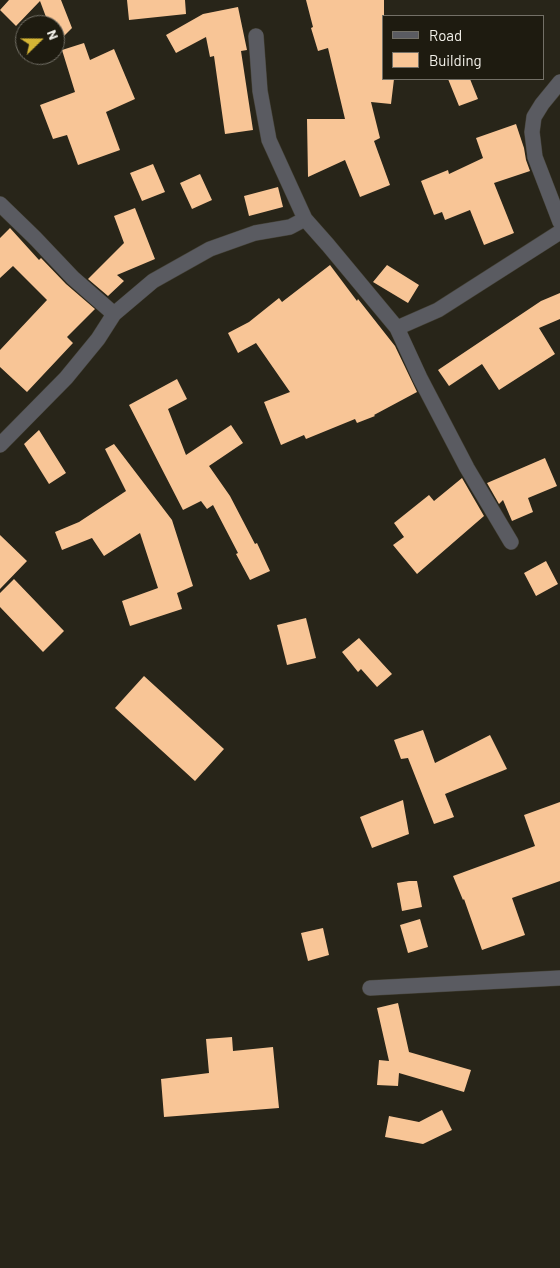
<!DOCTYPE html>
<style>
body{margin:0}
#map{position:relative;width:560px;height:1268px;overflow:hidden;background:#282519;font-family:Barlow,sans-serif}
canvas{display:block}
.legend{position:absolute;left:382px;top:15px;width:162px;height:65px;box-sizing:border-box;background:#1e1b10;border:1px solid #737067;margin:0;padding:6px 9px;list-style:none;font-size:15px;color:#f2f0e9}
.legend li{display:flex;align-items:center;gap:10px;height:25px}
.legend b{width:25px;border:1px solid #737067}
.north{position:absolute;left:15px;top:15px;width:50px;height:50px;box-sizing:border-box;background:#1e1b10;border:1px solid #737067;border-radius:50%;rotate:68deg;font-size:14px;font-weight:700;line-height:20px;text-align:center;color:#f2f0e9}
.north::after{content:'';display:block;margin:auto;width:18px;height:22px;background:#d5b535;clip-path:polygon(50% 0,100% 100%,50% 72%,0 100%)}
</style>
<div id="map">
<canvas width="560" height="1268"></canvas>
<ul class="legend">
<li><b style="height:6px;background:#5a5b61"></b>Road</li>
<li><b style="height:14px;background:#f8c596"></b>Building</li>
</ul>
<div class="north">N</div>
</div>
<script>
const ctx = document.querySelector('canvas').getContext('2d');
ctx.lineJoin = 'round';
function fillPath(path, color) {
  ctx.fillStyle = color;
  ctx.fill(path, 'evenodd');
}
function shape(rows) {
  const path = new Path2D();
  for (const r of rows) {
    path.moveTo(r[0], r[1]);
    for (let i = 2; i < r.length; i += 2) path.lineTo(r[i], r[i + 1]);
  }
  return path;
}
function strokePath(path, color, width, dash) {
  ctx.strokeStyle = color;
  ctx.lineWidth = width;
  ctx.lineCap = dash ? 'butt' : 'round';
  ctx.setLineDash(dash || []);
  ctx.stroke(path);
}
const building = shape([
 [9,0,61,0,72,28,56,44,55,40,55,25,49,25,40,1,16,26,0,10],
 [127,0,185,0,186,14,129,20],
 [306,0,384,0,384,79,394,79,391,104,371,102,380,138,374,141,390,185,360,197,345,160,308,177,307,119,345,119,328,48,318,51,311,28,313,27],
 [238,7,247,50,241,51,253,130,225,134,214,56,210,57,206,37,176,53,166,35,203,14],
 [84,43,90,60,114,49,135,99,106,112,120,150,78,165,67,135,53,139,40,105,75,92,62,50],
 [448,79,470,79,478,99,459,106],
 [516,124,524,148,526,160,530,171,494,183,514,233,484,245,470,210,445,220,442,212,434,215,421,181,448,170,449,174,483,158,476,138],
 [153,164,165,192,142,201,130,173],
 [200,174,212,200,192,209,180,183],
 [278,187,283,207,249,216,244,196],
 [135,208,155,259,117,275,124,281,108,296,88,279,124,243,114,216],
 [10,228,39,260,41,258,66,284,95,309,67,337,73,343,27,392,0,367,0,350,47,300,13,266,0,278,0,238],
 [330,265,357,301,358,299,395,346,417,392,374,415,375,416,357,423,355,419,306,439,304,435,281,445,264,402,290,392,256,343,238,353,228,333,249,322,279,298,282,302],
 [387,265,419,285,408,303,373,282],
 [560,293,560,319,539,328,555,354,499,390,482,364,449,386,438,370,541,301],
 [177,379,187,399,168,409,186,455,231,425,243,443,209,466,230,496,255,544,257,543,270,571,250,580,236,554,238,553,213,505,207,509,201,501,183,510,129,405],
 [39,430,66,473,49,484,24,444],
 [114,444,172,520,193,586,177,593,182,609,130,626,122,601,158,588,140,533,104,556,92,538,62,550,55,532,79,522,126,491,105,449],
 [545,458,557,486,528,498,533,512,512,521,503,500,499,504,487,483],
 [462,478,484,516,417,574,393,545,404,537,394,523,429,495,434,501],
 [0,535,27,561,0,589],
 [546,561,558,584,536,596,524,573],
 [14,579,64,631,43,652,0,607,0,593],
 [306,618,316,658,287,665,277,625],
 [359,638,392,674,377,687,361,669,358,672,342,652],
 [144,676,224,749,195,781,115,708],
 [423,730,435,763,490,735,507,769,445,794,454,817,434,824,408,758,401,759,394,740],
 [403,800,409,834,372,848,360,817],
 [560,802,560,881,512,898,525,935,482,950,464,899,463,900,453,876,535,846,524,815],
 [409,881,417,881,422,907,402,911,397,883],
 [420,919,428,947,408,953,400,925],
 [323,928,329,955,308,961,301,933],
 [398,1003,409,1052,471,1070,464,1092,399,1073,398,1086,377,1085,379,1060,389,1061,377,1008],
 [232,1037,233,1051,273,1047,279,1108,164,1117,161,1079,209,1073,206,1039],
 [442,1110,452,1130,423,1144,385,1137,389,1116,419,1122]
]);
const minor = shape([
 [256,36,260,91,269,140,305,219],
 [560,82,542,104,534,117,532,132,535,157,560,222],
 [0,204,35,238,73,278,114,314],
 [397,328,420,378,467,468,511,542],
 [0,445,66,378,98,339,114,314,153,281,210,249,255,233,290,227,305,219,328,245,397,328,438,310,560,232],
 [370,988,560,978]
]);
fillPath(building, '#f8c596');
strokePath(minor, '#444136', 16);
strokePath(minor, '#5a5b61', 15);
</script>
